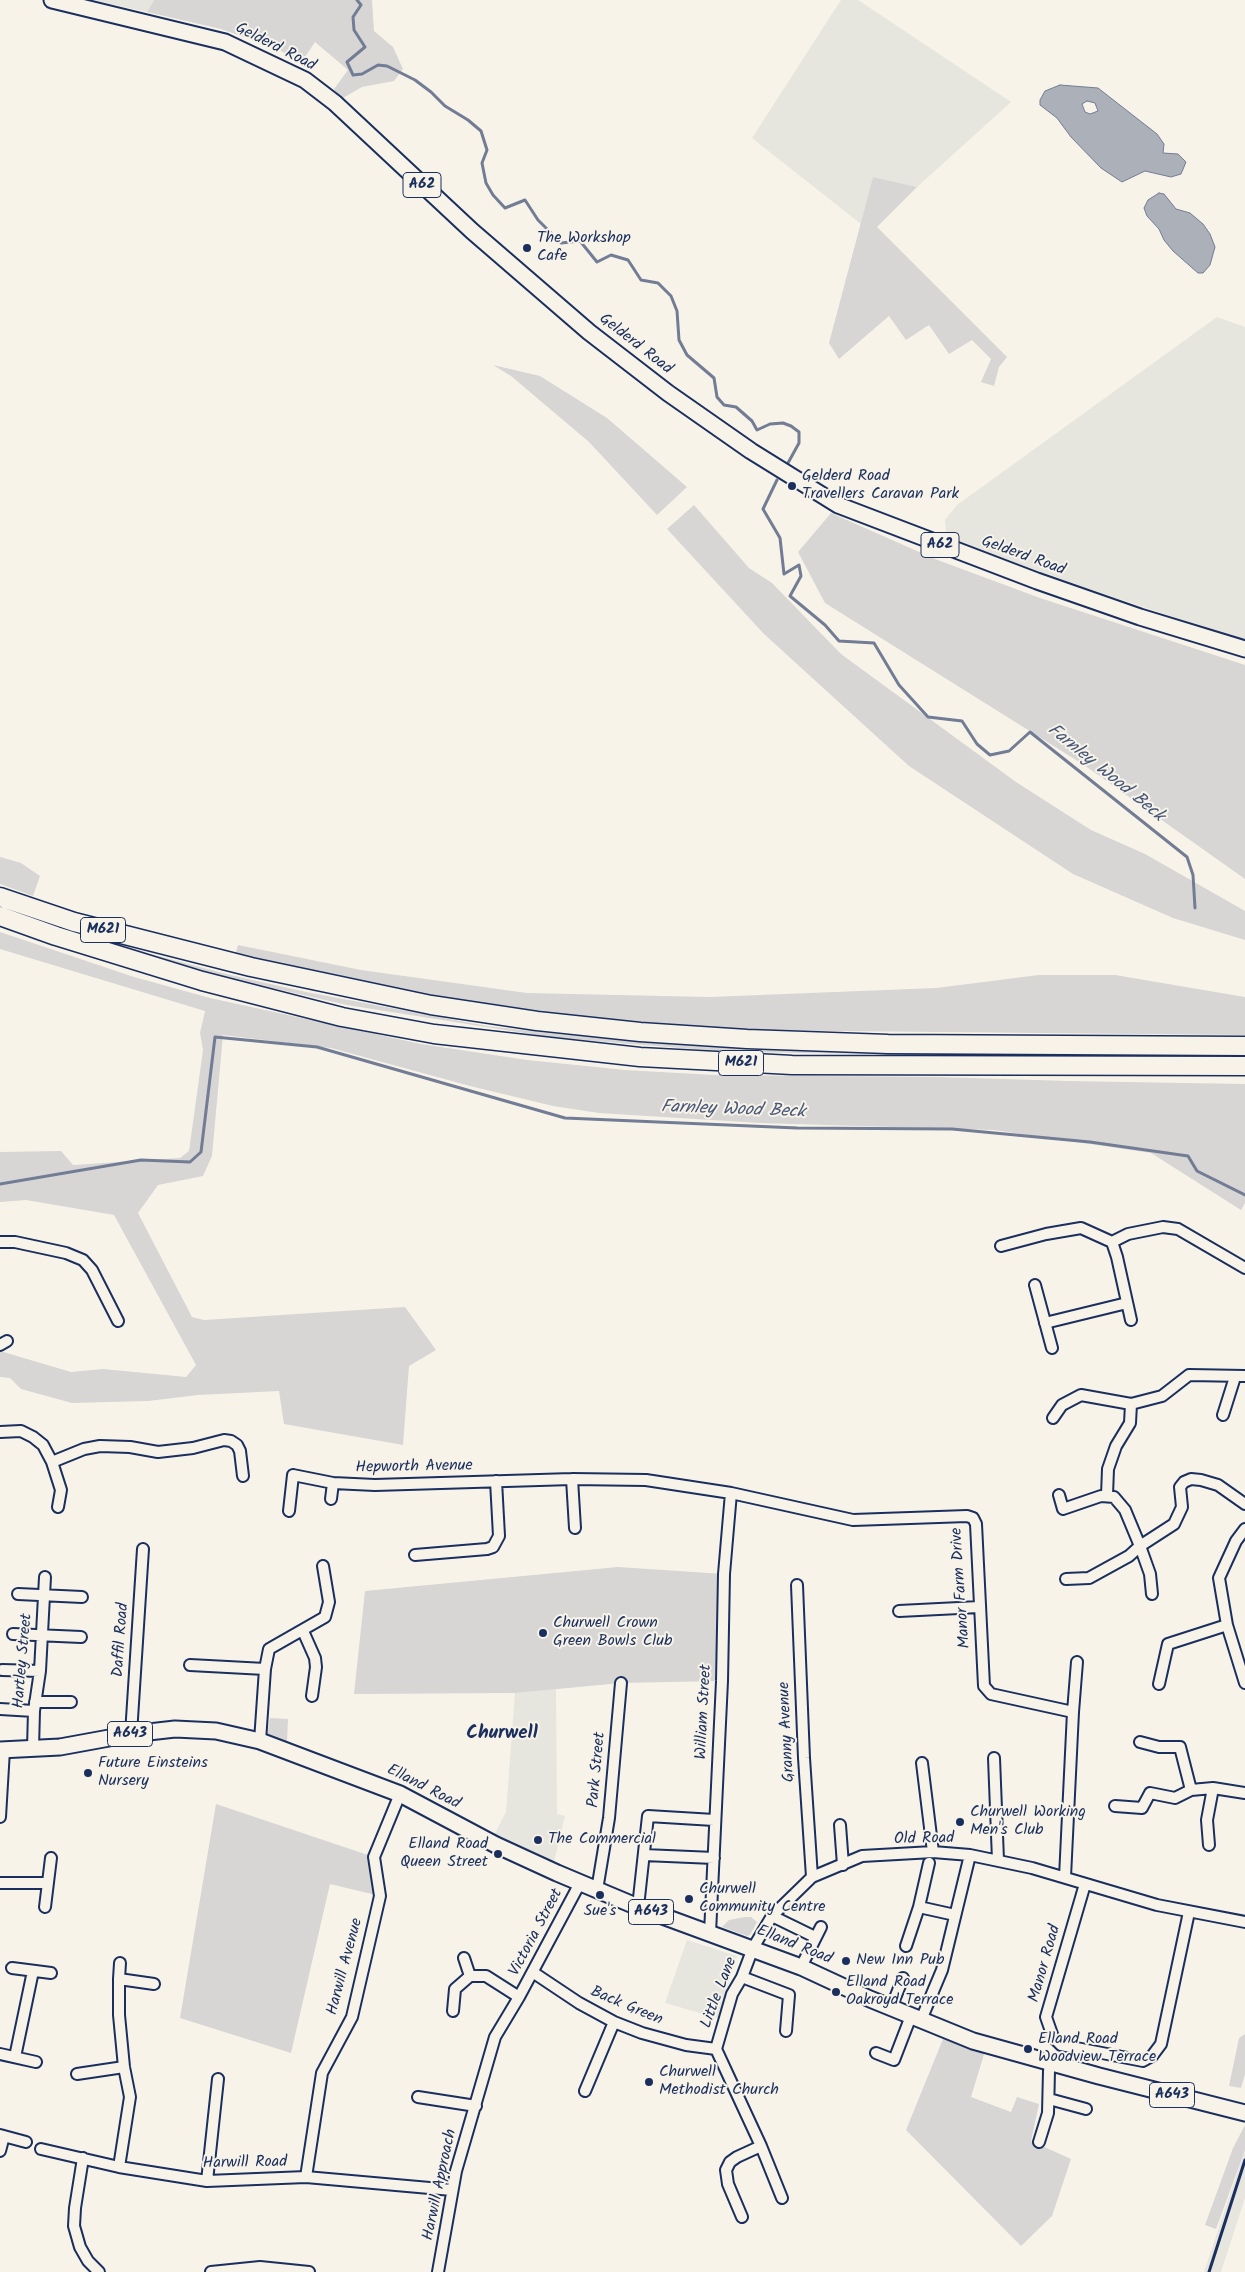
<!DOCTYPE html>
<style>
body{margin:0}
canvas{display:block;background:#f7f3e8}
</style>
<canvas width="1245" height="2272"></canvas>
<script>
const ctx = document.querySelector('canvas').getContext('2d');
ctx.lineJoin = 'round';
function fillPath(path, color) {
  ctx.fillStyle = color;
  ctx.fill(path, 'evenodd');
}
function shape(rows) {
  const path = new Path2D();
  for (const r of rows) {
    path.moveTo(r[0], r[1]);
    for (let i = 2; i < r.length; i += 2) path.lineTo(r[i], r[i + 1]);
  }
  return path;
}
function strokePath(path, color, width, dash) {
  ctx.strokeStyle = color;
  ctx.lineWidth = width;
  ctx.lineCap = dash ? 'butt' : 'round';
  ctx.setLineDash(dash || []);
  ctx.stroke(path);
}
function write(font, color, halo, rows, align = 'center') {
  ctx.font = font + ' Kalam,sans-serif';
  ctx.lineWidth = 4;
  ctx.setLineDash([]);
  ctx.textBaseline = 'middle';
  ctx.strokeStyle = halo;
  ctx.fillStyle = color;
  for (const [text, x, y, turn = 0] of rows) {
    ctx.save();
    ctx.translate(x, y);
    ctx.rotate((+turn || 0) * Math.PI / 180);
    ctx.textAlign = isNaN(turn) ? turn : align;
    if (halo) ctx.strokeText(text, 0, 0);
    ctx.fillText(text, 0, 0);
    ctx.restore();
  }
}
const built = shape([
 [93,0,154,0,147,12],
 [841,0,858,0,1011,102,917,187,873,177,861,224,752,138],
 [1217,317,1245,327,1245,641,1069,582,950,539,946,532,945,520,957,505],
 [556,1689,557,1814,565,1816,554,1862,494,1835,506,1812,515,1693],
 [687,1940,737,1956,718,2018,665,2003],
 [1245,2150,1245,2198,1221,2272,1204,2272]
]);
const green = shape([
 [154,0,372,0,374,31,393,47,403,69,394,81,362,87,341,99,334,89,348,70,315,42,301,63,278,49,221,29,147,12],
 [873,177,917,187,877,227,1007,357,999,367,994,386,981,382,991,359,972,340,949,354,929,325,906,340,889,316,839,359,829,343],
 [493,365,540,376,607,418,687,487,657,515,589,442,511,376],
 [694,505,749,568,772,583,841,654,1016,782,1091,830,1145,854,1245,911,1245,940,1173,918,1073,874,909,766,764,634,667,529],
 [831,513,935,559,1040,598,1245,665,1245,879,1084,765,825,603,798,552],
 [0,857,21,863,40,876,33,896,0,884],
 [0,904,151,954,226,974,306,992,487,1026,557,1034,733,1048,1245,1056,1245,1059,732,1052,556,1038,347,1005,224,977,69,932,0,908],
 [0,932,134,977,210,998,421,1044,527,1060,625,1070,714,1075,938,1077,1068,1081,1245,1084,1245,1203,1241,1210,1151,1153,994,1130,760,1123,599,1113,553,1106,470,1086,331,1048,223,1035,212,1156,203,1176,158,1185,138,1213,192,1317,204,1320,405,1307,436,1350,409,1366,403,1445,284,1424,279,1391,198,1395,148,1401,72,1403,21,1389,10,1378,0,1377,0,1351,71,1372,103,1369,186,1377,196,1365,114,1215,26,1200,0,1202,0,1152,61,1151,73,1165,180,1158,189,1151,203,1050,200,1033,205,1011,0,949],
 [238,945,361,970,527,993,709,997,936,988,1039,975,1115,975,1245,997,1245,1035,737,1030,568,1017,461,1003,235,957],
 [618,1567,724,1574,722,1681,621,1683,515,1693,354,1694,365,1591],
 [270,1718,288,1719,287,1742,267,1736],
 [216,1804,374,1857,380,1896,330,1884,291,2053,180,2018],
 [745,1917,751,1917,757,1922,750,1935,747,1936,722,1927,729,1920],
 [1245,2034,1245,2074,1241,2088,1229,2086,1239,2038],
 [943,2039,985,2051,971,2097,1011,2112,1017,2097,1039,2104,1031,2141,1071,2159,1052,2216,1021,2246,906,2130],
 [1245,2125,1245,2150,1216,2229,1205,2225,1233,2148]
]);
const water = shape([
 [1060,85,1098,88,1157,134,1164,144,1163,153,1178,154,1186,162,1181,174,1171,177,1145,171,1122,182,1101,168,1071,137,1057,118,1040,105,1040,100,1045,91,1060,85],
 [1087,101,1095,103,1098,111,1090,114,1085,112,1082,104,1087,101],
 [1159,193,1164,194,1176,209,1190,213,1203,224,1210,234,1215,247,1210,265,1203,273,1198,273,1173,251,1164,240,1159,229,1147,216,1144,208,1148,200,1159,193]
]);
const stream = shape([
 [357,0,361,5,353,17,354,30,365,47,347,62,353,75,362,74,378,65,387,66,415,80,431,92,445,106,468,120,481,131,487,150,482,163,486,183,493,195,505,208,525,200,538,220,561,243,580,241,597,262,611,255,628,260,641,280,658,283,671,296,677,311,679,340,687,355,714,378,717,397,724,405,736,407,752,421,757,430,770,424,783,423,791,426,799,432,799,443,788,463],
 [777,480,763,509,780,538,784,574,799,565,801,576,790,596,825,625,839,641,874,643,899,685,928,717,962,721,977,744,990,755,1009,751,1030,732,1187,857,1193,875,1195,908],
 [0,1184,141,1160,190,1162,201,1152,215,1037,317,1047,565,1118,797,1128,952,1129,1090,1142,1188,1156,1197,1171,1245,1195]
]);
const street = shape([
 [0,1242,15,1242,66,1253,83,1260,92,1270,118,1321],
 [1112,1242,1117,1257,1131,1320],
 [1001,1246,1046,1234,1081,1228,1112,1242,1128,1234,1163,1227,1178,1229,1245,1268],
 [1035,1285,1052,1348],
 [1045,1323,1127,1303],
 [0,1345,7,1341],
 [1223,1415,1235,1377],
 [1053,1418,1062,1405,1081,1395,1131,1404,1162,1396,1189,1375,1245,1376],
 [0,1432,21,1431,33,1437,43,1445,52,1462,84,1449,100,1446,130,1447,158,1452,193,1448,224,1440,231,1441,237,1445,240,1451,243,1476],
 [52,1462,61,1490,58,1507],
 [572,1479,575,1528],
 [1059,1495,1063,1509,1101,1496,1114,1497,1125,1510,1140,1546,1129,1556,1089,1578,1066,1579],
 [1107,1495,1108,1469,1116,1446,1130,1423,1131,1404],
 [331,1499,333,1483],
 [289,1511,293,1475,333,1483,375,1485,572,1479,646,1480,731,1493,853,1520,967,1516,973,1518,976,1524,984,1686,991,1694,1073,1712,1065,1877],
 [1245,1529,1236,1541,1219,1578,1227,1625,1245,1683],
 [415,1555,487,1549,493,1547,499,1536,496,1481],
 [797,1585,804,1758,812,1877],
 [18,1594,82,1597],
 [1152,1594,1150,1574,1140,1546,1174,1524,1182,1507,1180,1487,1184,1482,1191,1479,1201,1480,1218,1485,1245,1504],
 [899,1611,979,1607],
 [303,1631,315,1658,316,1667,312,1696],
 [13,1634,81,1637],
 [190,1665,265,1669],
 [2,1670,40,1671],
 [1159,1684,1168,1644,1227,1625],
 [35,1702,71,1702],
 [0,1709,34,1711],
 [1073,1712,1077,1662],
 [131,1734,143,1549],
 [260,1741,265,1669,269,1649,325,1617,329,1602,323,1566],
 [1140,1742,1159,1747,1180,1747,1191,1790],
 [33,1748,34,1711,40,1671,45,1577],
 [994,1758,998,1860],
 [922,1763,933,1852],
 [1115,1806,1142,1808,1150,1793,1175,1798,1191,1790,1213,1788,1245,1793],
 [0,1817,4,1750],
 [840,1825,843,1865],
 [1209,1845,1207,1820,1213,1788],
 [644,1855,714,1858],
 [0,1883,48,1883],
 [1085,1884,1046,2017,1053,2037,1061,2045,1143,2061,1152,2056,1161,2044,1189,1912],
 [597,1890,609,1818,621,1683],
 [45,1907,51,1858],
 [638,1907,648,1816,714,1820],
 [919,1907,955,1915],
 [772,1916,815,1937],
 [710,1933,722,1681,724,1574,731,1493],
 [906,1946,919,1907,929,1863],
 [464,1958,470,1976],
 [801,1967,821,1927],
 [12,1968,51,1973],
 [534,1973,579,2003,614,2022,642,2033,686,2045,716,2049],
 [742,1977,789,1995,786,2031],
 [119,1979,120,1963],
 [519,1997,580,1883],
 [891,2008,903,1978],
 [921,2020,942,1970,970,1855],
 [716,2049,732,1994,742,1977,753,1948,772,1916,812,1877,862,1856,933,1852,970,1855,1032,1868,1157,1905,1245,1922],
 [716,2049,761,2146,782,2198],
 [876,2053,894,2060,911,2016],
 [0,2054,36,2062],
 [15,2057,33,1971],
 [77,2074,124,2067],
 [585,2091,614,2022],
 [418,2097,476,2106],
 [1049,2099,1086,2109],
 [0,2135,26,2142],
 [1039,2142,1048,2113,1049,2071,1051,2063],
 [41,2149,119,2167,207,2181,306,2177,452,2190],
 [0,2151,4,2136],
 [83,2158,75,2208,74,2226,80,2247,88,2261,99,2272],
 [119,2167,130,2097,124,2067,119,2015,119,1979,154,1984],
 [306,2177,322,2073,352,2017,380,1896,374,1857,400,1794],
 [207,2181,218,2079],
 [742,2217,728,2184,726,2170,730,2162,737,2157,761,2146],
 [211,2272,260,2267,309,2272],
 [438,2272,456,2171,495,2037,519,1997,486,1976,470,1976,455,1989,453,2011]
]);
const primary = shape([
 [52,0,225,42,305,80,335,103,472,231,589,332,668,393,751,451,838,505,1037,581,1140,617,1245,649],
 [0,1750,60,1747,131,1734,175,1729,216,1731,260,1741,400,1794,496,1845,557,1873,638,1907,801,1967,870,1999,973,2041,1099,2076,1245,2113]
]);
const highway = shape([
 [0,897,74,922,251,967,431,1005,537,1021,640,1032,747,1039,888,1044,1245,1046],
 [0,916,56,936,202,981,342,1017,434,1034,640,1057,792,1065,1245,1066]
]);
const rail = shape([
 [1209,2272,1245,2160]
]);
const markers = [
 [527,248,5,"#1b2f5e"],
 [792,486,5,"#1b2f5e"],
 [543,1633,5,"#1b2f5e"],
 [88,1773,5,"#1b2f5e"],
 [960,1822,5,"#1b2f5e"],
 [538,1840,5,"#1b2f5e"],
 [498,1854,5,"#1b2f5e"],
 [600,1895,5,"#1b2f5e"],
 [689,1899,5,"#1b2f5e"],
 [846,1961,5,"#1b2f5e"],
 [836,1992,5,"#1b2f5e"],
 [1028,2049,5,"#1b2f5e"],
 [649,2082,5,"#1b2f5e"]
];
const shields = [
 [422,185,38],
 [940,545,38],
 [103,930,45],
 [741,1063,45],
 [130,1734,45],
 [651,1912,45],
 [1172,2095,45]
];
const shieldNames = [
 ["A62",422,185],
 ["A62",940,545],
 ["M621",103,930],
 ["M621",741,1063],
 ["A643",130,1734],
 ["A643",651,1912],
 ["A643",1172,2095]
];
const streetNames = [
 ["Gelderd Road",275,48,27],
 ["Gelderd Road",635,345,38],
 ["Gelderd Road",1023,557,20],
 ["Hepworth Avenue",414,1468,-1],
 ["Manor Farm Drive",962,1588,-94],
 ["Daffil Road",122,1640,-86],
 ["Hartley Street",24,1661,-85],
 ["William Street",705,1712,-87],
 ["Granny Avenue",788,1732,-93],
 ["Park Street",598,1770,-85],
 ["Elland Road",423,1788,27],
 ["Old Road",924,1840,-1],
 ["Victoria Street",537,1933,-62],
 ["Elland Road",794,1946,22],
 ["Manor Road",1046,1964,-74],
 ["Harwill Avenue",346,1967,-75],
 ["Little Lane",720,1993,-69],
 ["Back Green",626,2007,23],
 ["Harwill Road",245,2164,-1],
 ["Harwill Approach",441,2185,-78]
];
const poiNames = [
 ["The Workshop",537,239],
 ["Cafe",537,257],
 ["Gelderd Road",802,477],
 ["Travellers Caravan Park",802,495],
 ["Churwell Crown",553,1624],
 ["Green Bowls Club",553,1642],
 ["Future Einsteins",98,1764],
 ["Nursery",98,1782],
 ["Churwell Working",970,1813],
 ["Men's Club",970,1831],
 ["The Commercial",548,1840],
 ["Elland Road",488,1845,"right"],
 ["Queen Street",488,1863,"right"],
 ["Churwell",699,1890],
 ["Community Centre",699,1908],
 ["Sue's",600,1912,"center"],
 ["New Inn Pub",856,1961],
 ["Elland Road",846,1983],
 ["Oakroyd Terrace",846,2001],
 ["Elland Road",1038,2040],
 ["Woodview Terrace",1038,2058],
 ["Churwell",659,2073],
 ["Methodist Church",659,2091]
];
const waterNames = [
 ["Farnley Wood Beck",1105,774,39],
 ["Farnley Wood Beck",733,1111,2]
];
const quarterNames = [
 ["Churwell",502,1735]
];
fillPath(built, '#e6e5de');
fillPath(green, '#d7d6d4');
fillPath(water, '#acb0b9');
strokePath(water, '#727c95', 1);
strokePath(stream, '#727c95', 3);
strokePath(street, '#1b2f5e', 14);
strokePath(primary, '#1b2f5e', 19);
strokePath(highway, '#1b2f5e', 21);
strokePath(street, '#f7f3e8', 10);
strokePath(primary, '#f7f3e8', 15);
strokePath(highway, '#f7f3e8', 18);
strokePath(rail, '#1b2f5e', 3);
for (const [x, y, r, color] of markers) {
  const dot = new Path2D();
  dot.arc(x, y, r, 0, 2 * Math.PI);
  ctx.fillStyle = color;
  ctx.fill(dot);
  strokePath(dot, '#f7f3e8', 2);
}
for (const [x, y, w] of shields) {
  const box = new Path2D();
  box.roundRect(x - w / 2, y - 12.5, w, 25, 4);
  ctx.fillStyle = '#f7f3e8';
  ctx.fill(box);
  strokePath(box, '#1b2f5e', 1);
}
write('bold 15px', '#1b2f5e', null, shieldNames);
write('16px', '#1b2f5e', '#f7f3e8', streetNames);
write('16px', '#1b2f5e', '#f7f3e8', poiNames, 'left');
write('italic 18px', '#465679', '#f7f3e8', waterNames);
write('bold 19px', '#1b2f5e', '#f7f3e8', quarterNames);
</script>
